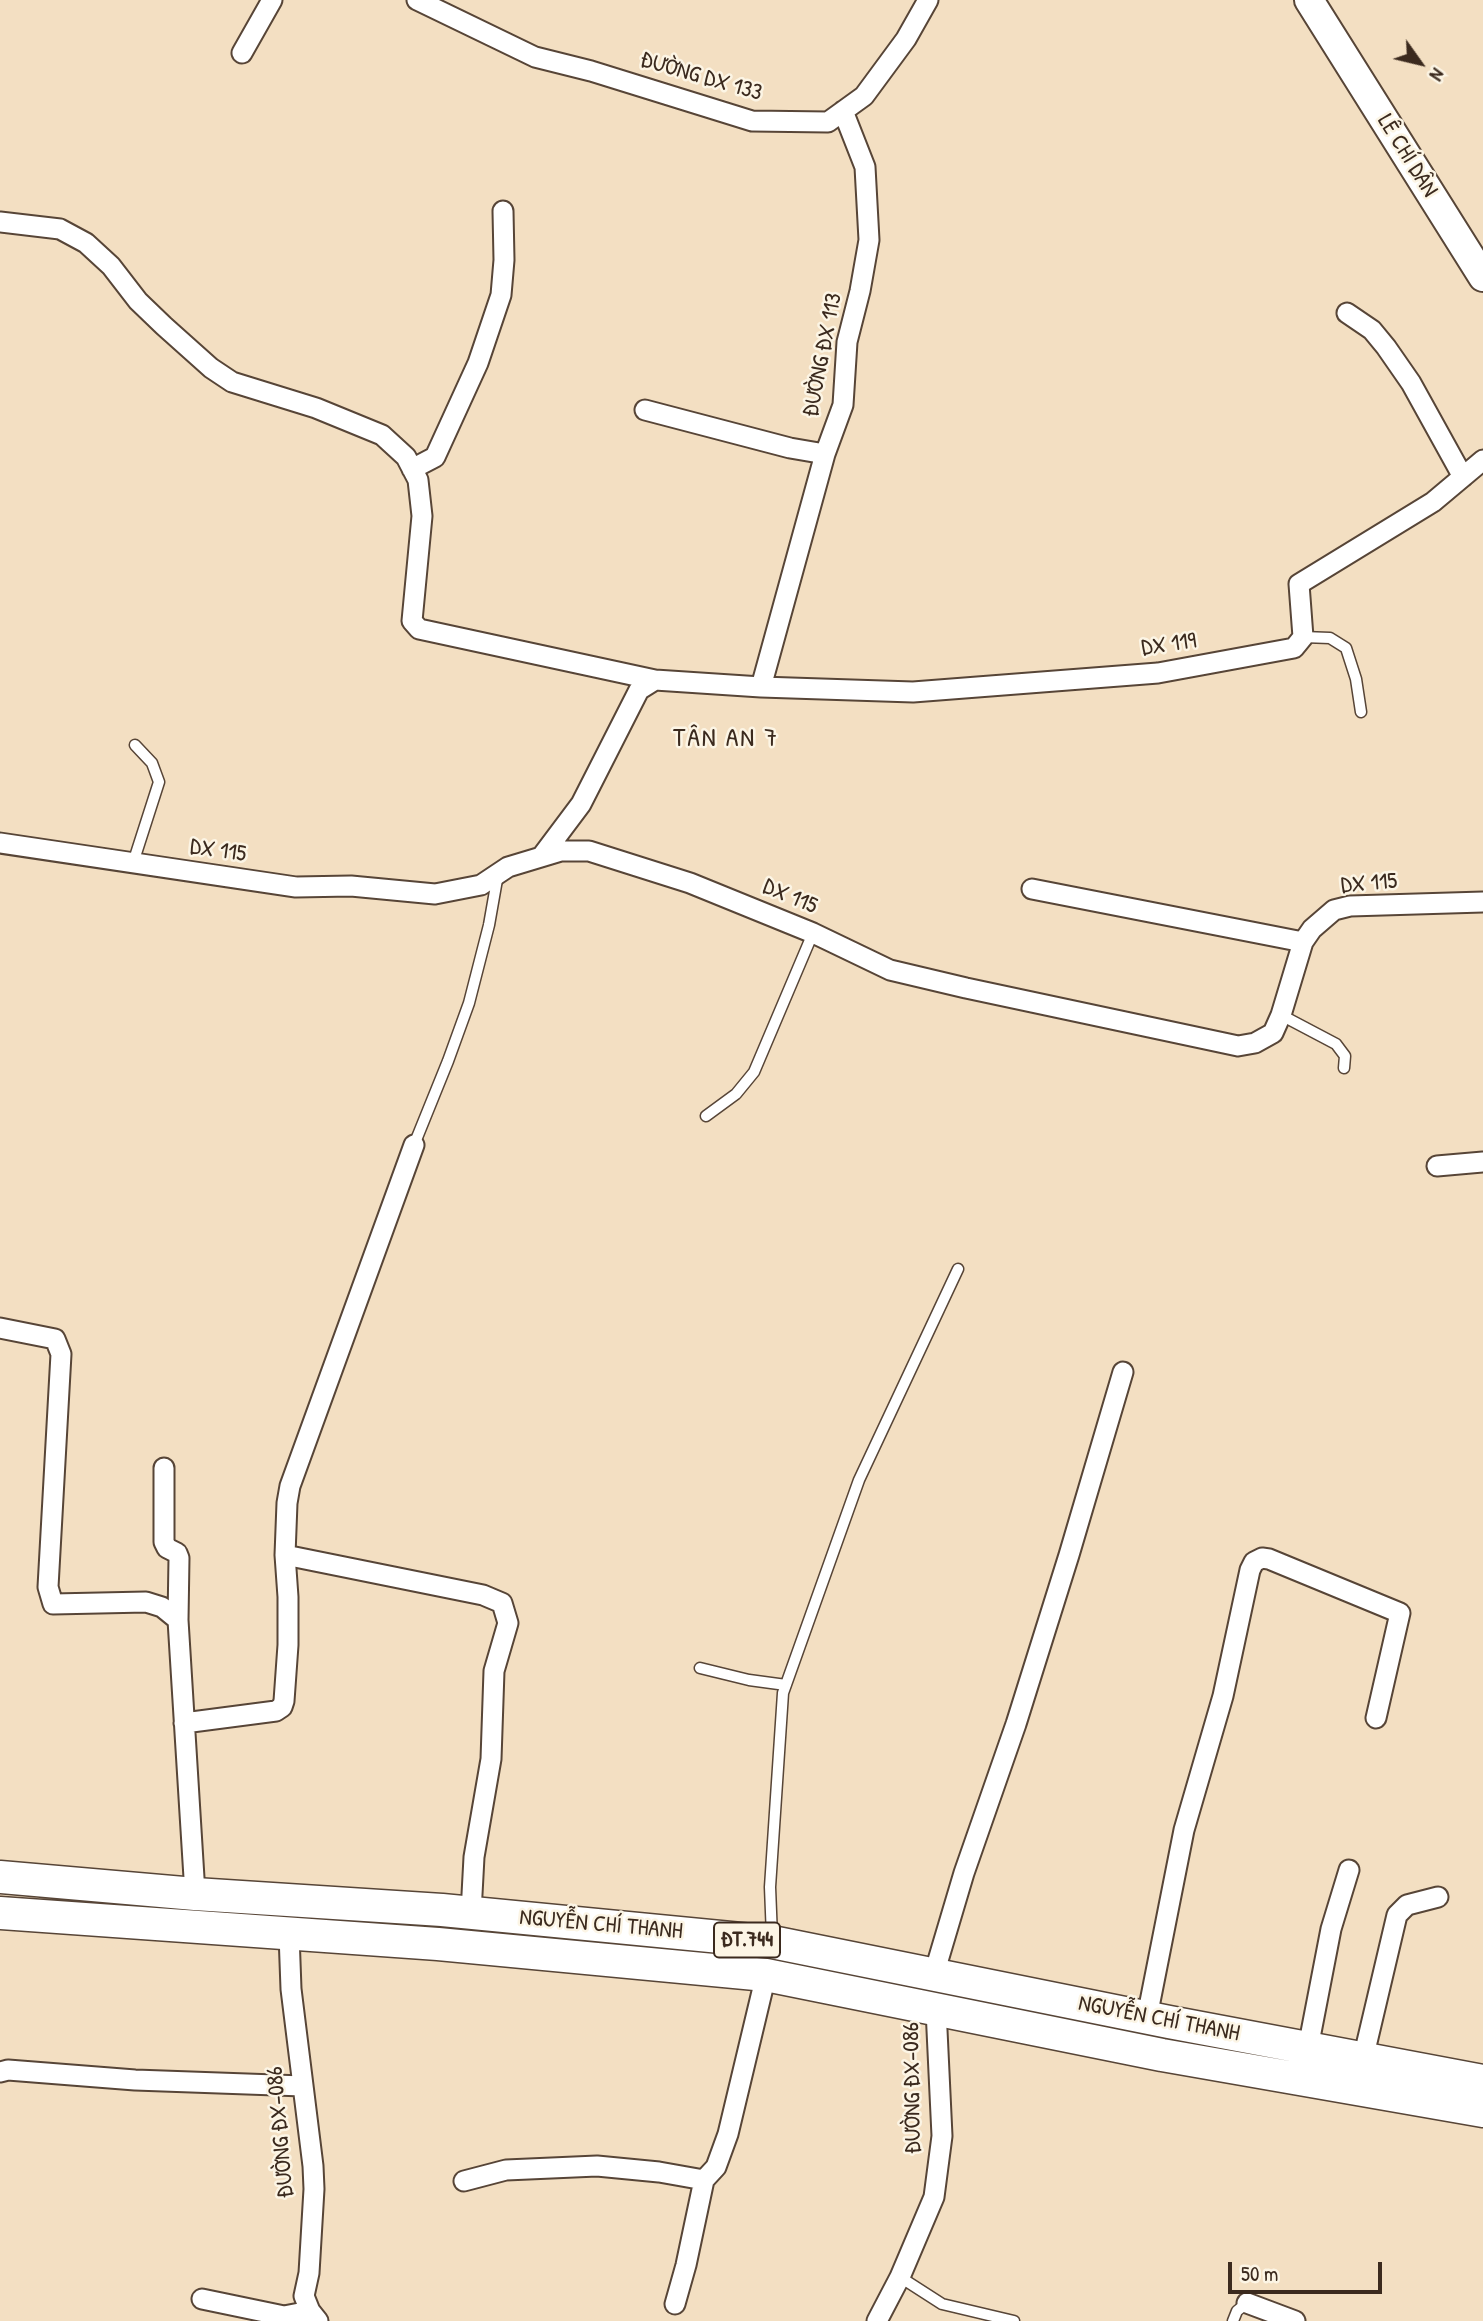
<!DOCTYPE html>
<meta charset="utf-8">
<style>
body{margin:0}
#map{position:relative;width:1483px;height:2321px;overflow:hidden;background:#f3dfc2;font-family:"Patrick Hand",sans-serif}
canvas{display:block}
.north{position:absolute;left:1385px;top:28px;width:70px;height:70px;-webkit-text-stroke:5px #fcf5e5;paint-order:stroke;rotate:124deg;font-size:19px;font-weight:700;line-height:28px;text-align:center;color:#3b2a1e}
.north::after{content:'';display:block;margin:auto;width:24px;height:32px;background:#3b2a1e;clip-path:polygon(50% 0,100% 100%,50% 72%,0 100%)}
.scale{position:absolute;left:1228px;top:2262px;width:154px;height:32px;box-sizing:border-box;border:4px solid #3b2a1e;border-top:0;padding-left:9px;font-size:21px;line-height:24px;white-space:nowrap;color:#3b2a1e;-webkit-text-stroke:5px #fcf5e5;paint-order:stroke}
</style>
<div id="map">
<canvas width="1483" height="2321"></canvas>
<div class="north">N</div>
<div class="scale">50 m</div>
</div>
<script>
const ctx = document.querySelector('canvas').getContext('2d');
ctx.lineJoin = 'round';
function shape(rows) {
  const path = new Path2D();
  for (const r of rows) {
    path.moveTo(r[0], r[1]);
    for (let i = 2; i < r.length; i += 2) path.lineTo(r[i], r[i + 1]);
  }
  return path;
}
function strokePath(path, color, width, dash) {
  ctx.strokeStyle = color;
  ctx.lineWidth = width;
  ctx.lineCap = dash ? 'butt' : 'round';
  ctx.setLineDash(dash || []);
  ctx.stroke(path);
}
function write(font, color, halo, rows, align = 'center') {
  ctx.font = font + ' "Patrick Hand",sans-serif';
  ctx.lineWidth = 5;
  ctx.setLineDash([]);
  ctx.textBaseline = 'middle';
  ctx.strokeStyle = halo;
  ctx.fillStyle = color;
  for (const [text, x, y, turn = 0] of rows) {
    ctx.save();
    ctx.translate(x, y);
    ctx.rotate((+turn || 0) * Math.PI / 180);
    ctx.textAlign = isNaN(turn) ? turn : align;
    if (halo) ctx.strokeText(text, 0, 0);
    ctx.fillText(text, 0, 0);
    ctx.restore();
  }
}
const lane = shape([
 [1303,637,1330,638,1346,648,1356,679,1361,712],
 [133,863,159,782,152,763,135,745],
 [1281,1015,1336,1044,1345,1056,1344,1068],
 [706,1116,736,1094,754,1072,813,933],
 [414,1145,448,1061,469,1003,489,925,498,874],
 [700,1668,749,1680,786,1685],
 [772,1937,770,1887,783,1693,859,1480,958,1269],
 [900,2277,942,2304,1014,2321],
 [1233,2321,1237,2311,1247,2303]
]);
const street = shape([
 [417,0,535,57,591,71,752,121,828,122,864,96,906,39,928,0],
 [242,53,272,0],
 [0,222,60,229,86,243,111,266,138,301,164,326,211,368,232,382,316,408,382,435,406,457,418,480,422,516,412,621,419,629,655,680],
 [1347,313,1372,330,1386,347,1411,383,1463,477],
 [645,410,790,448,825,454],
 [412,469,435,457,478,363,501,295,504,260,503,211],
 [761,687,825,454,843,405,847,342,860,291,869,240,865,167,843,111],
 [0,843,296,887,351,886,435,894,481,885,508,867,561,851,589,851,690,883,813,933,890,970,966,988,1238,1046,1255,1043,1273,1033,1281,1015,1303,942,1312,929,1334,910,1350,906,1483,902],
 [542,856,581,804,639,690,655,680,761,687,913,692,1158,673,1294,648,1303,637,1299,584,1433,502,1483,460],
 [1032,889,1303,942],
 [1437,1166,1483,1162],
 [0,1328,55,1339,61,1354,48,1587,53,1604,146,1602,162,1607,178,1620,195,1894],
 [164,1468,164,1542,167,1548,177,1553,179,1558,178,1620],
 [285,1555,483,1595,502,1603,508,1623,494,1671,491,1759,474,1857,471,1913],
 [184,1723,276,1711,282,1707,284,1701,288,1645,288,1597,285,1555,287,1503,290,1486,414,1145],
 [289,1934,291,1989,313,2166,314,2189,309,2273,304,2296,310,2311,318,2321],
 [934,1974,964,1873,1016,1724,1069,1555,1123,1372],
 [1147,2017,1184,1830,1223,1696,1250,1570,1254,1562,1262,1558,1269,1559,1400,1613,1376,1718],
 [1308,2048,1331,1929,1349,1870],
 [1363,2059,1397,1915,1407,1905,1438,1897],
 [0,2072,8,2070,135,2080,303,2086],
 [464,2181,506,2170,597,2166,659,2172,704,2180],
 [202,2299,284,2316,310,2311],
 [1247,2303,1295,2321],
 [675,2304,686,2265,704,2180,716,2167,728,2134,766,1975],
 [877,2321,900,2277,934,2197,942,2136,936,2009]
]);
const secondary = shape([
 [1309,0,1483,277]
]);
const primary = shape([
 [0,1877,195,1894,442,1910,772,1942,1169,2022,1483,2081],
 [0,1913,438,1944,766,1975,1162,2055,1483,2111]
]);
const shields = [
 [747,1940,66]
];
const shieldNames = [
 ["ĐT.744",747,1940]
];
const streetNames = [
 ["ĐƯỜNG DX 133",701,77,16],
 ["LÊ CHÍ DÂN",1407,156,58],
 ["ĐƯỜNG ĐX 113",823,355,-79],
 ["DX 119",1169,645,-8],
 ["DX 115",218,851,8],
 ["DX 115",1369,884,-5],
 ["DX 115",790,897,23],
 ["NGUYỄN CHÍ THANH",601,1925,5],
 ["NGUYỄN CHÍ THANH",1159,2019,11],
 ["ĐƯỜNG ĐX-086",913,2088,-91],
 ["ĐƯỜNG ĐX-086",281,2132,-95]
];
const quarterNames = [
 ["TÂN AN 7",726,739]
];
strokePath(lane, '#574537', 13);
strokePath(street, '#574537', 23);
strokePath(secondary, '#574537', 32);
strokePath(primary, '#574537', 35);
strokePath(lane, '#fff', 10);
strokePath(street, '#fff', 19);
strokePath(secondary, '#fff', 28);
strokePath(primary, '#fff', 32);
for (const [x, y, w] of shields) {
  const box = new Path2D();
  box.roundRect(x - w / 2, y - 17.5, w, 35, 5);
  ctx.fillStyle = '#fcf5e5';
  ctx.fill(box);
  strokePath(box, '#3b2a1e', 2);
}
write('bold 21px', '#3b2a1e', null, shieldNames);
write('23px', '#3b2a1e', '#fcf5e5', streetNames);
ctx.letterSpacing = '2px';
write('26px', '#3b2a1e', '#fcf5e5', quarterNames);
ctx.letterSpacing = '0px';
</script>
